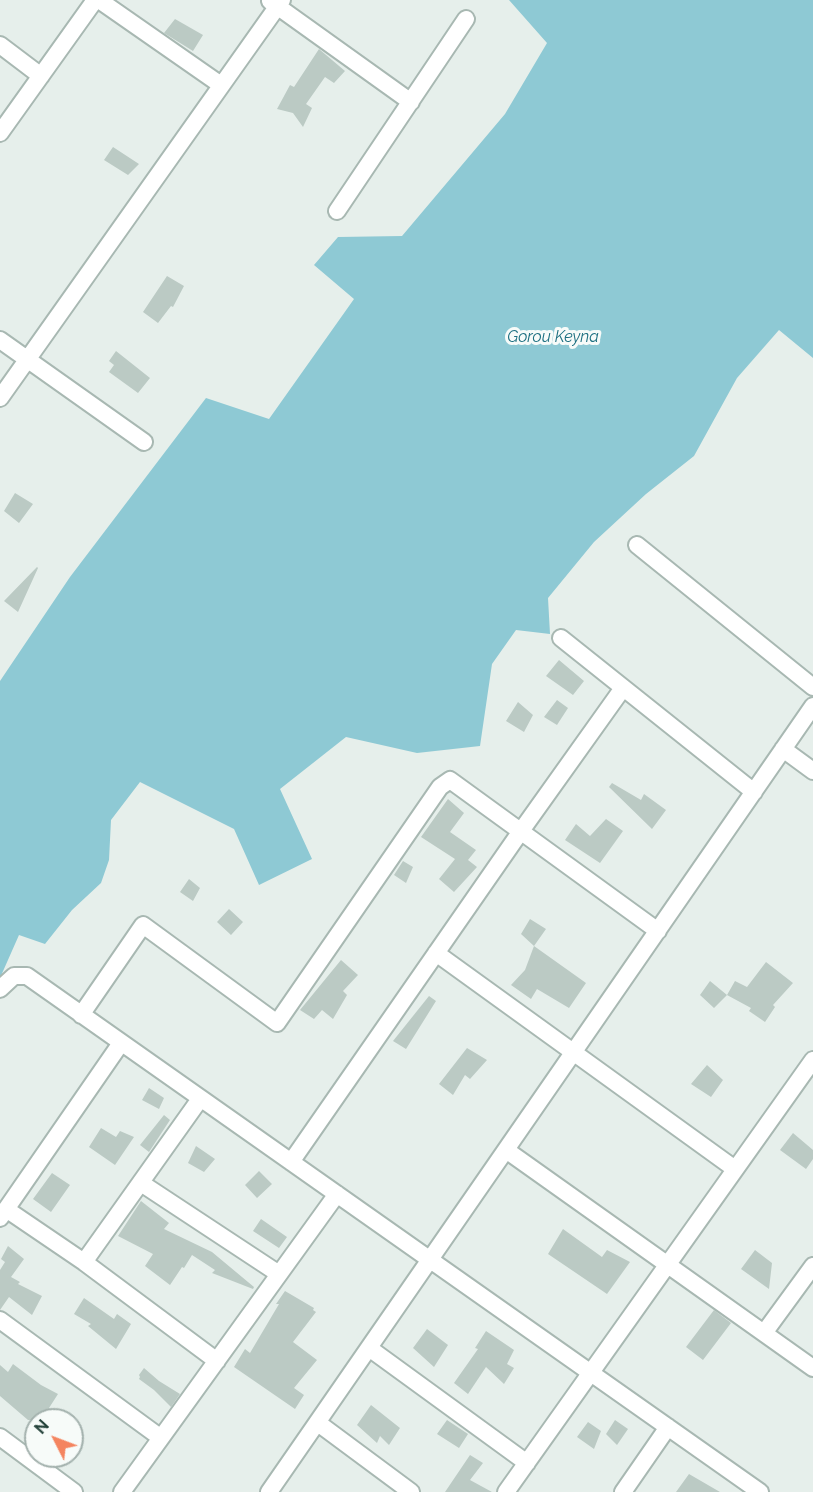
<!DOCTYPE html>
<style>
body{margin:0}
#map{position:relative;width:813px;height:1492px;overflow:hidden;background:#e6efeb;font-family:Raleway,sans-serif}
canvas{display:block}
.north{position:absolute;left:24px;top:1408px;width:60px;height:60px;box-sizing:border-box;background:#f7fbf9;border:2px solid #a3b1ad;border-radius:50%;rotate:312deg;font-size:16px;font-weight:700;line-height:24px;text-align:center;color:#24423a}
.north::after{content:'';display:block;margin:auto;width:21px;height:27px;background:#f4845f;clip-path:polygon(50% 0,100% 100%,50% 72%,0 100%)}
</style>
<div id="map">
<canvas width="813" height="1492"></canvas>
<div class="north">N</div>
</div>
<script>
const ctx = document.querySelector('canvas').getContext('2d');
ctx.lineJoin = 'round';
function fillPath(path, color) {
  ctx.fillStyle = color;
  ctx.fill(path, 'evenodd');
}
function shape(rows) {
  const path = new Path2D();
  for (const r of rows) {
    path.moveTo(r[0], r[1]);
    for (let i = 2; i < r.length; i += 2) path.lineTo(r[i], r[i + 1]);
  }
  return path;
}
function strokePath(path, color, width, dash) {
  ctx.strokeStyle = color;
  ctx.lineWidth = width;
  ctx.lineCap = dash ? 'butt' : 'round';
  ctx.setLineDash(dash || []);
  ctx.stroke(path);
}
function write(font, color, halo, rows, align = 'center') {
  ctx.font = font + ' Raleway,sans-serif';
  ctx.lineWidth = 6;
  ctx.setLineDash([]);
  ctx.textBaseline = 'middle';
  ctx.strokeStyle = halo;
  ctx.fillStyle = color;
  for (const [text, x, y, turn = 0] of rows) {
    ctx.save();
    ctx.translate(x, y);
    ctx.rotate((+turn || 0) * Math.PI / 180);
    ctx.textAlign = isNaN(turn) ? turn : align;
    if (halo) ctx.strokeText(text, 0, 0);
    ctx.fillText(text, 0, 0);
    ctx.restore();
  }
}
const water = shape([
 [509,0,813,0,813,358,779,330,737,378,694,456,646,494,594,542,548,598,550,634,516,630,492,664,480,746,417,753,346,737,280,789,312,859,259,885,234,829,140,782,111,820,109,860,101,883,72,910,45,944,19,935,0,978,0,681,70,577,206,398,269,419,354,299,314,265,338,237,402,236,505,114,547,43]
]);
const building = shape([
 [175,19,203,35,193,51,164,33],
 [319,49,345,71,334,83,325,77,306,104,312,108,303,127,293,113,277,109,290,85,294,87],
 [113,147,139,164,128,175,104,160],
 [167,276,184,286,173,307,171,306,158,323,143,312],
 [116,351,150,378,138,393,109,372,114,365,109,361],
 [15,493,33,504,19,523,4,511],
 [37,567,38,568,18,612,4,601],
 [559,660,584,681,573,695,546,676],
 [557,700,568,708,557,725,544,717],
 [518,702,533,715,524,732,506,721],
 [612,783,641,800,644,794,666,810,652,829,609,787],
 [448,799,464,813,450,832,476,850,468,860,477,867,454,892,439,879,455,859,421,837],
 [606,819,623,831,600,863,565,840,576,824,590,836],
 [403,861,413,867,406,883,394,875],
 [189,879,200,888,193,901,180,892],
 [229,909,243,922,231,935,217,922],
 [530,919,546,929,534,946,521,934],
 [534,946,586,983,569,1008,537,989,531,999,511,985,525,970],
 [341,960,358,975,343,991,347,995,333,1019,322,1010,314,1019,300,1010],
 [766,962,793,983,773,1005,775,1007,765,1022,749,1011,751,1008,727,995,735,981,747,987],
 [710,981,727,995,714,1008,700,995],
 [429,996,436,1001,406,1049,393,1041],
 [467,1048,487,1060,470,1079,465,1075,453,1095,439,1084],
 [707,1065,723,1080,711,1097,691,1084],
 [149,1088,164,1098,159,1109,142,1100],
 [164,1115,170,1120,149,1152,140,1145],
 [101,1128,116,1137,120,1131,134,1137,115,1165,89,1147],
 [793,1133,813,1150,813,1159,806,1169,780,1150],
 [196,1146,215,1159,204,1172,188,1163],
 [259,1171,272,1184,257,1198,245,1185],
 [52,1173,70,1185,51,1212,33,1199],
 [141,1201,169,1223,164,1229,212,1252,254,1287,253,1289,212,1273,215,1270,192,1255,184,1268,182,1267,170,1285,145,1266,153,1254,118,1236],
 [261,1219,287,1237,279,1248,253,1231],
 [563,1229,602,1257,607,1250,630,1262,607,1294,548,1254],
 [8,1246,24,1259,11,1277,20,1282,18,1284,42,1296,32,1315,9,1297,0,1310,0,1270,5,1262,1,1259],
 [755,1250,772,1263,769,1289,741,1269],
 [285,1291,314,1308,313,1310,316,1312,293,1342,317,1360,294,1388,304,1395,295,1409,234,1367,245,1349,250,1353,279,1304,276,1304],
 [84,1298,114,1319,117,1314,131,1324,116,1349,88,1326,91,1324,74,1314],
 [714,1310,731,1323,703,1360,686,1347],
 [427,1329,448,1345,434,1367,413,1348],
 [486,1331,514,1350,507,1364,514,1368,504,1384,486,1367,468,1394,454,1383,478,1349,475,1348],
 [13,1364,41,1385,58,1394,49,1408,67,1420,28,1420,0,1396,0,1365,8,1372],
 [144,1368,159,1381,180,1394,171,1407,154,1390,139,1379,140,1377,139,1375],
 [371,1405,400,1428,389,1445,380,1436,377,1443,357,1425],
 [447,1420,468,1434,459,1448,437,1434],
 [615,1420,628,1429,617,1445,606,1434],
 [588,1422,601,1431,594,1449,577,1437],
 [470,1455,483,1463,470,1480,492,1492,445,1492],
 [689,1474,720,1492,676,1492]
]);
const street = shape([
 [99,0,221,85],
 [270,1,411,102],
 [0,45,41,76],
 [0,133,95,0],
 [337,211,466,19],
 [0,340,144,442],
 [0,398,282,0],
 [637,545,813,687],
 [561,638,754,792],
 [783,749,813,771],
 [436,953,735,1169],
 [0,989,14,976,27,976,760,1492],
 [81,1015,143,925,277,1023,440,787,450,780,658,931],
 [506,1150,813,1368],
 [291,1162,521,831,623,688],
 [141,1183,279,1274],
 [6,1209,84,1262,217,1361],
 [0,1218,121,1043],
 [84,1262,200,1099],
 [0,1320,161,1438],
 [764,1333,813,1266],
 [369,1348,527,1463],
 [318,1423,411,1492],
 [0,1437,74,1492],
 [122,1492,337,1194],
 [269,1492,813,706],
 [506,1492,813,1060],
 [623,1492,668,1427]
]);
const waterNames = [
 ["Gorou Keyna",553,337]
];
fillPath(water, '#8ec9d4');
fillPath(building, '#bbcac4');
strokePath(street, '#a8b8b2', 20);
strokePath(street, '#fff', 16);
write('italic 16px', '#1c6f80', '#f7fbf9', waterNames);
</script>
